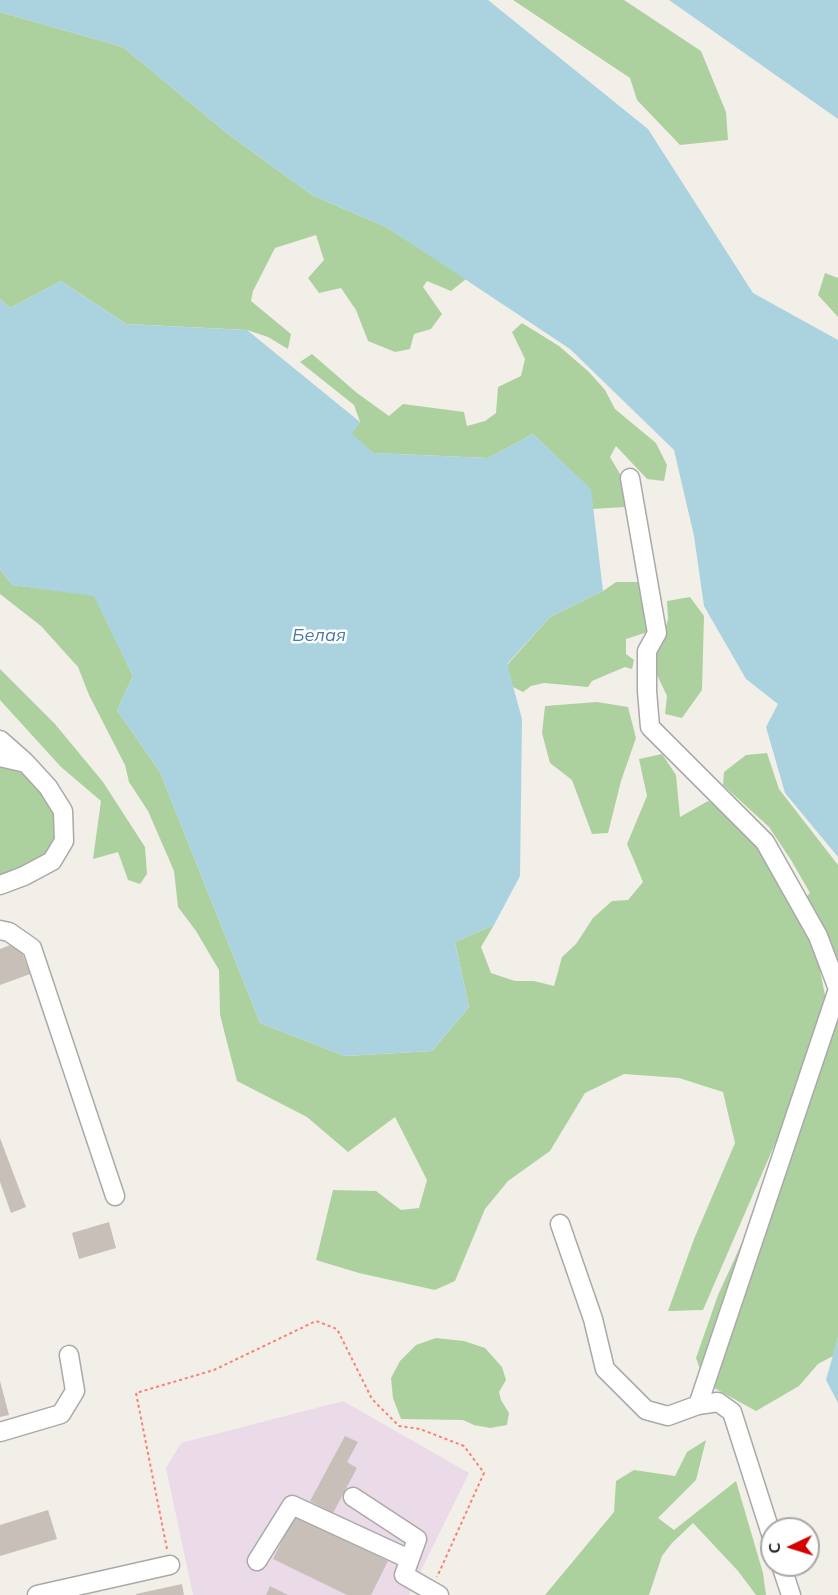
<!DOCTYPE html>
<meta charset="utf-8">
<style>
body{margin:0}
#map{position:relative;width:838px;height:1595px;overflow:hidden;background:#f2efe9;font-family:Mulish,sans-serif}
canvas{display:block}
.north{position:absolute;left:760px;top:1517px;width:60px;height:60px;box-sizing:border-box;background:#fff;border:2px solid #a7a7a7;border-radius:50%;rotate:266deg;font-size:16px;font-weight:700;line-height:24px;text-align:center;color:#222}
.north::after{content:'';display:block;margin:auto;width:21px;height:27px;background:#d40000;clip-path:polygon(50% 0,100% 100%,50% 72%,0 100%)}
</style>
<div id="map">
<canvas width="838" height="1595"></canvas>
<div class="north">С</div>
</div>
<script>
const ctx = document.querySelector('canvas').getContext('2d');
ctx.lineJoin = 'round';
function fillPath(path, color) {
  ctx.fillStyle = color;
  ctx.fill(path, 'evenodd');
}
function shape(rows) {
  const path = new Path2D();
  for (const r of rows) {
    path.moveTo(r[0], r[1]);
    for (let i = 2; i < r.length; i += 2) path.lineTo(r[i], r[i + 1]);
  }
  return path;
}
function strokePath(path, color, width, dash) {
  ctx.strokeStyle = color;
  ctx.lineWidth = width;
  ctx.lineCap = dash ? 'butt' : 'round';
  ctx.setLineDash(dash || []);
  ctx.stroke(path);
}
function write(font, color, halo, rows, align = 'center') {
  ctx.font = font + ' Mulish,sans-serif';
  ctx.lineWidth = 5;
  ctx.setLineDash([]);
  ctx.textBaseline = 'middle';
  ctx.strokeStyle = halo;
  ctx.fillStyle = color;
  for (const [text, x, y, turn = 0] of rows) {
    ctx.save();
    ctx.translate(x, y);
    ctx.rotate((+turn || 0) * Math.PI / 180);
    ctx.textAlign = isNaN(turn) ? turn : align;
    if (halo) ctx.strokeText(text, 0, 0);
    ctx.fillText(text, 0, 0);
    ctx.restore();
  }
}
const industrial = shape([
 [343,1401,469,1473,409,1595,193,1595,166,1468,181,1443]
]);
const forest = shape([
 [513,0,624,0,701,51,726,112,728,140,680,145,637,100,630,78],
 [0,12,123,47,228,134,312,195,388,228,466,279,451,291,427,281,423,287,442,314,431,329,414,334,410,349,395,352,368,341,356,310,341,288,319,293,308,278,324,260,316,235,275,248,253,291,251,301,291,334,288,349,268,337,247,330,126,324,61,281,10,308,0,299],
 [825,273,838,278,838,317,818,295],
 [522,323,559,346,589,372,605,390,615,409,656,443,667,465,664,481,647,479,616,446,610,457,620,474,625,507,593,509,590,489,533,434,488,458,373,453,351,434,360,422,354,405,300,362,312,354,357,393,389,416,403,404,464,412,467,426,485,421,496,413,498,387,521,376,525,359,512,332],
 [0,569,12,585,94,595,133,676,117,710,160,772,260,1023,345,1056,432,1051,469,1007,455,942,494,925,481,947,491,973,515,981,534,981,554,986,562,957,576,944,593,918,612,901,628,900,643,882,627,844,647,796,639,759,662,754,676,775,680,817,708,801,742,822,813,935,826,1000,790,1109,703,1310,668,1311,694,1239,735,1143,723,1092,679,1078,624,1074,585,1093,550,1151,508,1181,485,1209,455,1281,435,1290,359,1273,316,1260,333,1190,376,1191,401,1210,419,1208,427,1180,395,1117,348,1152,307,1117,237,1081,220,1015,219,970,196,931,178,907,174,871,148,811,129,782,125,765,89,695,78,667,41,626,0,594],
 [616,582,641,582,651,631,626,639,626,654,634,660,632,669,625,667,592,681,588,687,544,683,531,686,523,692,513,687,507,665,550,617,603,591],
 [690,597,704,616,702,690,682,718,665,714,667,696,650,660,660,648,668,619,667,601],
 [0,669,55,724,103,782,145,847,147,874,140,884,128,880,118,852,93,859,101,801,61,767,0,700],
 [597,702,628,707,636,738,621,781,608,833,592,834,572,780,550,763,542,733,545,706],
 [767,753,779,789,838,865,838,959,802,901,810,893,791,860,769,827,723,785,724,772,746,755],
 [0,765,19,771,35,782,54,812,55,837,46,856,0,880],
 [838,1007,838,1337,833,1356,818,1364,799,1386,756,1411,705,1383,696,1358,718,1295,810,1094],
 [436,1338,464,1341,485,1348,502,1367,506,1380,499,1392,501,1400,509,1413,507,1425,490,1428,474,1425,463,1420,401,1419,393,1398,391,1378,400,1361,416,1345],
 [706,1440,696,1480,658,1518,674,1530,736,1481,763,1573,766,1595,756,1595,738,1571,693,1523,672,1543,662,1556,649,1595,545,1595,614,1512,616,1481,634,1470,675,1476,687,1452]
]);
const water = shape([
 [0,0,488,0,648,129,753,293,838,340,838,857,785,793,766,727,778,704,746,679,704,606,694,536,674,450,570,349,388,228,312,195,228,134,123,47,0,12],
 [669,0,838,0,838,119],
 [61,281,126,324,247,330,360,422,352,434,373,453,488,458,533,434,591,489,603,591,550,617,507,664,522,719,520,876,494,925,455,942,469,1007,432,1051,345,1056,260,1023,160,772,117,710,133,676,94,596,12,585,0,569,0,299,10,308],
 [838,1337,838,1403,826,1380]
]);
const building = shape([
 [18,942,30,974,0,985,0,949],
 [0,1138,26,1207,11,1213,0,1182],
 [109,1222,116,1248,79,1259,72,1233],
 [0,1381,9,1415,0,1417],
 [345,1436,358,1442,347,1462,357,1468,333,1513,310,1501],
 [48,1510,57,1539,0,1556,0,1525],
 [294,1516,388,1561,371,1595,347,1595,273,1559],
 [182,1584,184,1595,136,1595,136,1594],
 [270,1586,288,1595,266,1595]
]);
const path = shape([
 [167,1549,136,1393,214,1370,316,1321,337,1329,372,1399,399,1426,420,1429,464,1446,484,1473,437,1577]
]);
const minor = shape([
 [630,478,657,633,647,651,647,691,650,727,765,842,818,936,838,989,698,1405],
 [0,740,25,762],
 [0,757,26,763,48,787,63,811,64,841,52,861,24,876,0,885],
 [0,930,9,932,32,948,115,1196],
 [560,1224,593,1319,605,1369,646,1410,668,1416,698,1405,718,1402,732,1412,772,1537],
 [0,1432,61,1414,75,1391,69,1355],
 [353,1497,417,1539,404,1575,439,1595],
 [257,1561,292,1505,409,1559],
 [781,1565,791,1595],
 [37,1595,170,1565]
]);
const waterNames = [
 ["Белая",319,636]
];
fillPath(industrial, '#ebdbe8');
fillPath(forest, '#add19e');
fillPath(water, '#aad3df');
fillPath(building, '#c7bfb8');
strokePath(minor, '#a9a9a9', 21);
strokePath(path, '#fa8072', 2, [3, 3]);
strokePath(minor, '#fff', 18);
write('italic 18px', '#4a7aab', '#fff', waterNames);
</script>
